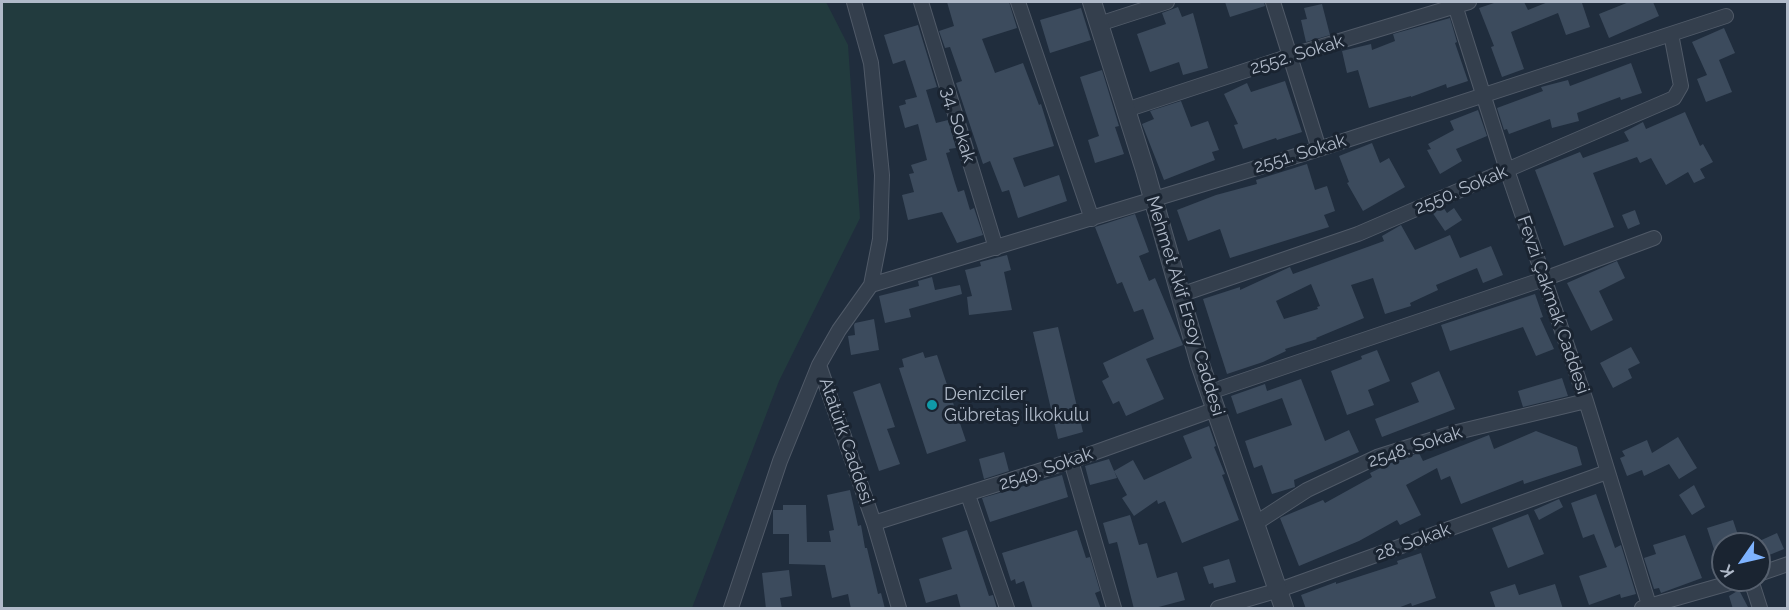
<!DOCTYPE html>
<meta charset="utf-8">
<style>
body{margin:0}
#map{position:relative;width:1789px;height:610px;overflow:hidden;background:#202d3d;font-family:Raleway,sans-serif}
canvas{display:block}
.frame{position:absolute;inset:0;border:3px solid #b0bac9;pointer-events:none}
.north{position:absolute;left:1711px;top:532px;width:60px;height:60px;box-sizing:border-box;background:#1a2431;border:2px solid #56606e;border-radius:50%;rotate:236deg;font-size:16px;font-weight:700;line-height:24px;text-align:center;color:#b0bac9}
.north::after{content:'';display:block;margin:auto;width:21px;height:27px;background:#7eb3ff;clip-path:polygon(50% 0,100% 100%,50% 72%,0 100%)}
</style>
<div id="map">
<canvas width="1789" height="610"></canvas>
<div class="frame"></div>
<div class="north">K</div>
</div>
<script>
const ctx = document.querySelector('canvas').getContext('2d');
ctx.lineJoin = 'round';
function fillPath(path, color) {
  ctx.fillStyle = color;
  ctx.fill(path, 'evenodd');
}
function shape(rows) {
  const path = new Path2D();
  for (const r of rows) {
    path.moveTo(r[0], r[1]);
    for (let i = 2; i < r.length; i += 2) path.lineTo(r[i], r[i + 1]);
  }
  return path;
}
function strokePath(path, color, width, dash) {
  ctx.strokeStyle = color;
  ctx.lineWidth = width;
  ctx.lineCap = dash ? 'butt' : 'round';
  ctx.setLineDash(dash || []);
  ctx.stroke(path);
}
function write(font, color, halo, rows, align = 'center') {
  ctx.font = font + ' Raleway,sans-serif';
  ctx.lineWidth = 6;
  ctx.setLineDash([]);
  ctx.textBaseline = 'middle';
  ctx.strokeStyle = halo;
  ctx.fillStyle = color;
  for (const [text, x, y, turn = 0] of rows) {
    ctx.save();
    ctx.translate(x, y);
    ctx.rotate((+turn || 0) * Math.PI / 180);
    ctx.textAlign = isNaN(turn) ? turn : align;
    if (halo) ctx.strokeText(text, 0, 0);
    ctx.fillText(text, 0, 0);
    ctx.restore();
  }
}
const green = shape([
 [2,2,826,2,848,45,860,218,779,381,692,608,2,608]
]);
const building = shape([
 [947,2,1009,2,1017,28,982,39,995,73,1023,63,1039,105,1041,104,1054,146,1013,158,1024,187,1059,175,1067,201,1018,218,1009,190,1002,192,990,161,983,164,956,83,962,81,950,47,945,48,939,31,954,26],
 [1225,2,1264,2,1265,6,1230,17],
 [1497,2,1524,2,1528,10,1548,2,1584,2,1582,3,1590,27,1566,35,1558,13,1511,32,1524,69,1502,77,1491,47,1494,46,1479,8],
 [1629,2,1653,2,1659,16,1609,38,1599,14],
 [1322,4,1330,35,1306,42,1301,20,1307,19,1304,8],
 [1178,7,1182,17,1193,13,1208,68,1183,75,1179,62,1150,72,1137,34,1166,24,1162,13],
 [1081,8,1091,40,1050,53,1040,20],
 [1450,18,1457,42,1455,43,1468,81,1447,88,1446,84,1411,97,1411,96,1369,108,1358,70,1347,73,1342,51,1371,44,1372,50,1395,41,1393,34],
 [918,25,937,87,926,90,936,123,948,120,956,148,949,149,950,152,946,153,955,183,958,192,964,190,970,210,974,208,983,235,957,243,942,212,908,220,902,195,914,192,909,174,914,173,911,165,927,160,918,124,905,128,899,106,906,104,905,100,917,97,905,60,893,64,884,35],
 [1724,28,1735,53,1719,60,1732,92,1706,102,1697,79,1707,75,1692,42],
 [1631,63,1642,93,1621,100,1620,97,1577,113,1579,121,1552,128,1550,119,1509,134,1507,129,1504,130,1497,108,1543,91,1541,87,1568,80,1570,86],
 [1102,70,1119,126,1115,127,1124,154,1095,163,1088,140,1099,136,1080,77],
 [1285,81,1302,132,1277,140,1276,138,1243,149,1234,125,1238,124,1224,94,1247,83,1251,92],
 [1181,101,1191,127,1208,121,1219,150,1212,152,1215,160,1164,180,1142,124,1154,119,1150,111],
 [1478,110,1487,136,1456,149,1462,161,1440,174,1427,150,1431,149,1428,144,1454,130,1450,121],
 [1685,112,1700,146,1703,144,1713,162,1700,169,1705,178,1694,183,1688,172,1666,185,1651,158,1640,163,1637,157,1593,173,1614,227,1564,246,1535,170,1580,152,1583,158,1629,141,1624,132,1643,122,1646,129],
 [1372,143,1380,163,1389,158,1405,187,1363,211,1347,183,1349,182,1339,156],
 [1307,164,1315,190,1327,186,1335,211,1324,215,1329,227,1230,258,1220,229,1188,241,1177,210,1216,195,1257,184,1256,180],
 [1443,207,1447,213,1454,208,1462,220,1445,231,1432,212],
 [1635,210,1640,224,1628,229,1622,215],
 [1135,214,1149,252,1139,256,1149,281,1155,278,1183,345,1146,359,1164,399,1126,416,1119,401,1113,404,1102,381,1109,377,1103,363,1154,339,1143,309,1134,312,1122,282,1117,284,1095,227],
 [1401,225,1415,250,1450,235,1460,258,1491,246,1503,275,1483,283,1477,268,1436,285,1438,290,1410,303,1411,306,1385,314,1373,278,1351,285,1364,318,1316,338,1317,339,1285,349,1286,351,1263,362,1227,374,1203,299,1240,287,1240,290,1290,267,1293,274,1384,241,1382,236],
 [1311,284,1320,306,1317,307,1318,309,1284,319,1276,301],
 [1007,255,1011,270,1004,272,1012,310,969,315,967,297,972,296,965,270,981,266,980,262],
 [1617,261,1625,278,1599,291,1613,320,1591,331,1567,283],
 [932,277,935,290,960,285,962,294,909,309,911,317,885,323,879,296,919,286,918,281],
 [1535,294,1543,317,1540,318,1554,349,1536,356,1523,327,1450,351,1441,325],
 [874,319,879,350,851,355,848,336,855,335,854,325,855,323],
 [1058,327,1083,432,1058,439,1033,332],
 [1631,347,1640,363,1628,369,1632,378,1613,388,1600,363],
 [1377,350,1390,381,1368,390,1374,405,1347,415,1331,371,1362,359,1361,356],
 [923,352,925,358,937,355,966,441,927,454,899,368,904,367,902,359],
 [1439,371,1455,409,1382,437,1375,419,1419,402,1411,383],
 [1562,378,1568,396,1523,407,1518,391],
 [1301,379,1325,441,1349,430,1359,452,1294,480,1295,487,1272,494,1262,465,1254,468,1245,441,1292,425,1282,398,1237,414,1231,396,1265,384,1267,391],
 [880,383,895,427,887,429,900,464,879,471,853,392],
 [1209,426,1216,446,1214,447,1225,474,1222,475,1239,520,1182,543,1165,501,1158,504,1157,500,1134,516,1122,498,1127,495,1114,471,1133,460,1144,480,1192,458,1183,436],
 [1536,431,1577,447,1582,465,1524,484,1523,480,1461,504,1450,476,1441,480,1437,468,1406,485,1421,515,1400,525,1397,520,1359,541,1299,566,1280,518,1282,517,1323,500,1325,503,1372,477,1370,473,1397,460,1419,453,1423,461,1489,435,1494,449],
 [1678,437,1697,468,1679,479,1669,464,1644,476,1642,470,1627,476,1620,458,1625,456,1622,451,1647,440,1652,453],
 [1004,452,1009,471,984,479,979,459],
 [1109,459,1117,478,1090,485,1085,466],
 [1062,475,1068,497,990,522,982,498],
 [1694,485,1705,507,1692,515,1679,495],
 [850,490,858,526,861,525,865,548,867,548,878,594,881,593,885,609,851,609,848,594,832,598,825,565,789,564,789,534,773,534,773,510,783,510,783,505,806,505,807,542,831,542,829,531,834,530,827,495],
 [1596,494,1615,548,1621,545,1636,594,1621,598,1620,594,1589,605,1579,576,1607,567,1594,534,1583,538,1571,503],
 [1559,499,1563,507,1539,520,1534,510],
 [1528,514,1544,554,1508,568,1492,528],
 [1130,515,1139,545,1147,543,1157,578,1177,572,1185,600,1151,609,1134,609,1117,542,1109,544,1103,523],
 [1733,520,1741,544,1723,544,1723,571,1721,571,1707,528],
 [967,530,989,596,993,595,997,609,961,609,957,594,926,603,919,579,952,569,942,538],
 [1077,530,1086,558,1090,557,1100,591,1095,593,1101,609,1033,609,1024,581,1016,584,1015,579,1011,581,1002,553],
 [1777,533,1784,549,1762,558,1759,551,1759,544,1755,543],
 [1685,535,1702,578,1661,593,1659,588,1654,589,1644,558,1656,554,1653,545],
 [1421,553,1436,598,1412,606,1411,603,1395,609,1306,609,1301,595,1336,582,1336,584,1398,564,1397,561],
 [1229,559,1236,582,1214,588,1213,583,1209,584,1203,567],
 [789,570,792,596,780,598,782,609,766,609,762,573],
 [1515,584,1519,595,1555,584,1563,609,1496,609,1490,592],
 [1739,590,1749,609,1733,609,1729,596]
]);
const minor = shape([
 [921,2,996,248],
 [1018,2,1092,219],
 [1273,2,1319,149],
 [1454,2,1507,170,1586,401,1650,608],
 [1099,24,1167,2],
 [1126,110,1290,56,1469,2],
 [871,285,1319,149,1726,16],
 [1180,295,1358,234,1674,98,1681,86,1671,34],
 [819,365,874,523,899,608],
 [1210,392,1544,279,1654,238],
 [1071,461,1114,608],
 [968,495,1007,608],
 [874,523,1071,461,1216,409],
 [1256,523,1307,490,1377,457,1453,433,1586,401],
 [1759,574,1788,564],
 [1751,580,1760,608],
 [731,608,780,461,819,365,839,330,871,285,880,239,882,175,871,63,854,2],
 [1218,608,1279,590,1607,472],
 [1642,608,1740,580]
]);
const tertiary = shape([
 [1092,2,1145,170,1200,364,1284,608]
]);
const markers = [
 [932,405,6,"#0f9aa8"]
];
const streetNames = [
 ["2552. Sokak",1297,55,-17],
 ["34. Sokak",958,125,73],
 ["2551. Sokak",1300,154,-17],
 ["2550. Sokak",1461,190,-23],
 ["Fevzi Çakmak Caddesi",1553,305,71],
 ["Mehmet Akif Ersoy Caddesi",1185,306,73],
 ["Atatürk Caddesi",846,441,71],
 ["2548. Sokak",1415,447,-18],
 ["2549. Sokak",1046,469,-19],
 ["28. Sokak",1413,542,-20]
];
const poiNames = [
 ["Denizciler",944,395],
 ["Gübretaş İlkokulu",944,416]
];
fillPath(green, '#223b3e');
fillPath(building, '#3c4b5d');
strokePath(minor, '#505a68', 16);
strokePath(tertiary, '#505a68', 20);
strokePath(minor, '#343f4d', 14);
strokePath(tertiary, '#343f4d', 18);
for (const [x, y, r, color] of markers) {
  const dot = new Path2D();
  dot.arc(x, y, r, 0, 2 * Math.PI);
  ctx.fillStyle = color;
  ctx.fill(dot);
  strokePath(dot, '#1a2431', 2);
}
write('18px', '#b0bac9', '#1a2431', streetNames);
write('18px', '#b0bac9', '#1a2431', poiNames, 'left');
</script>
